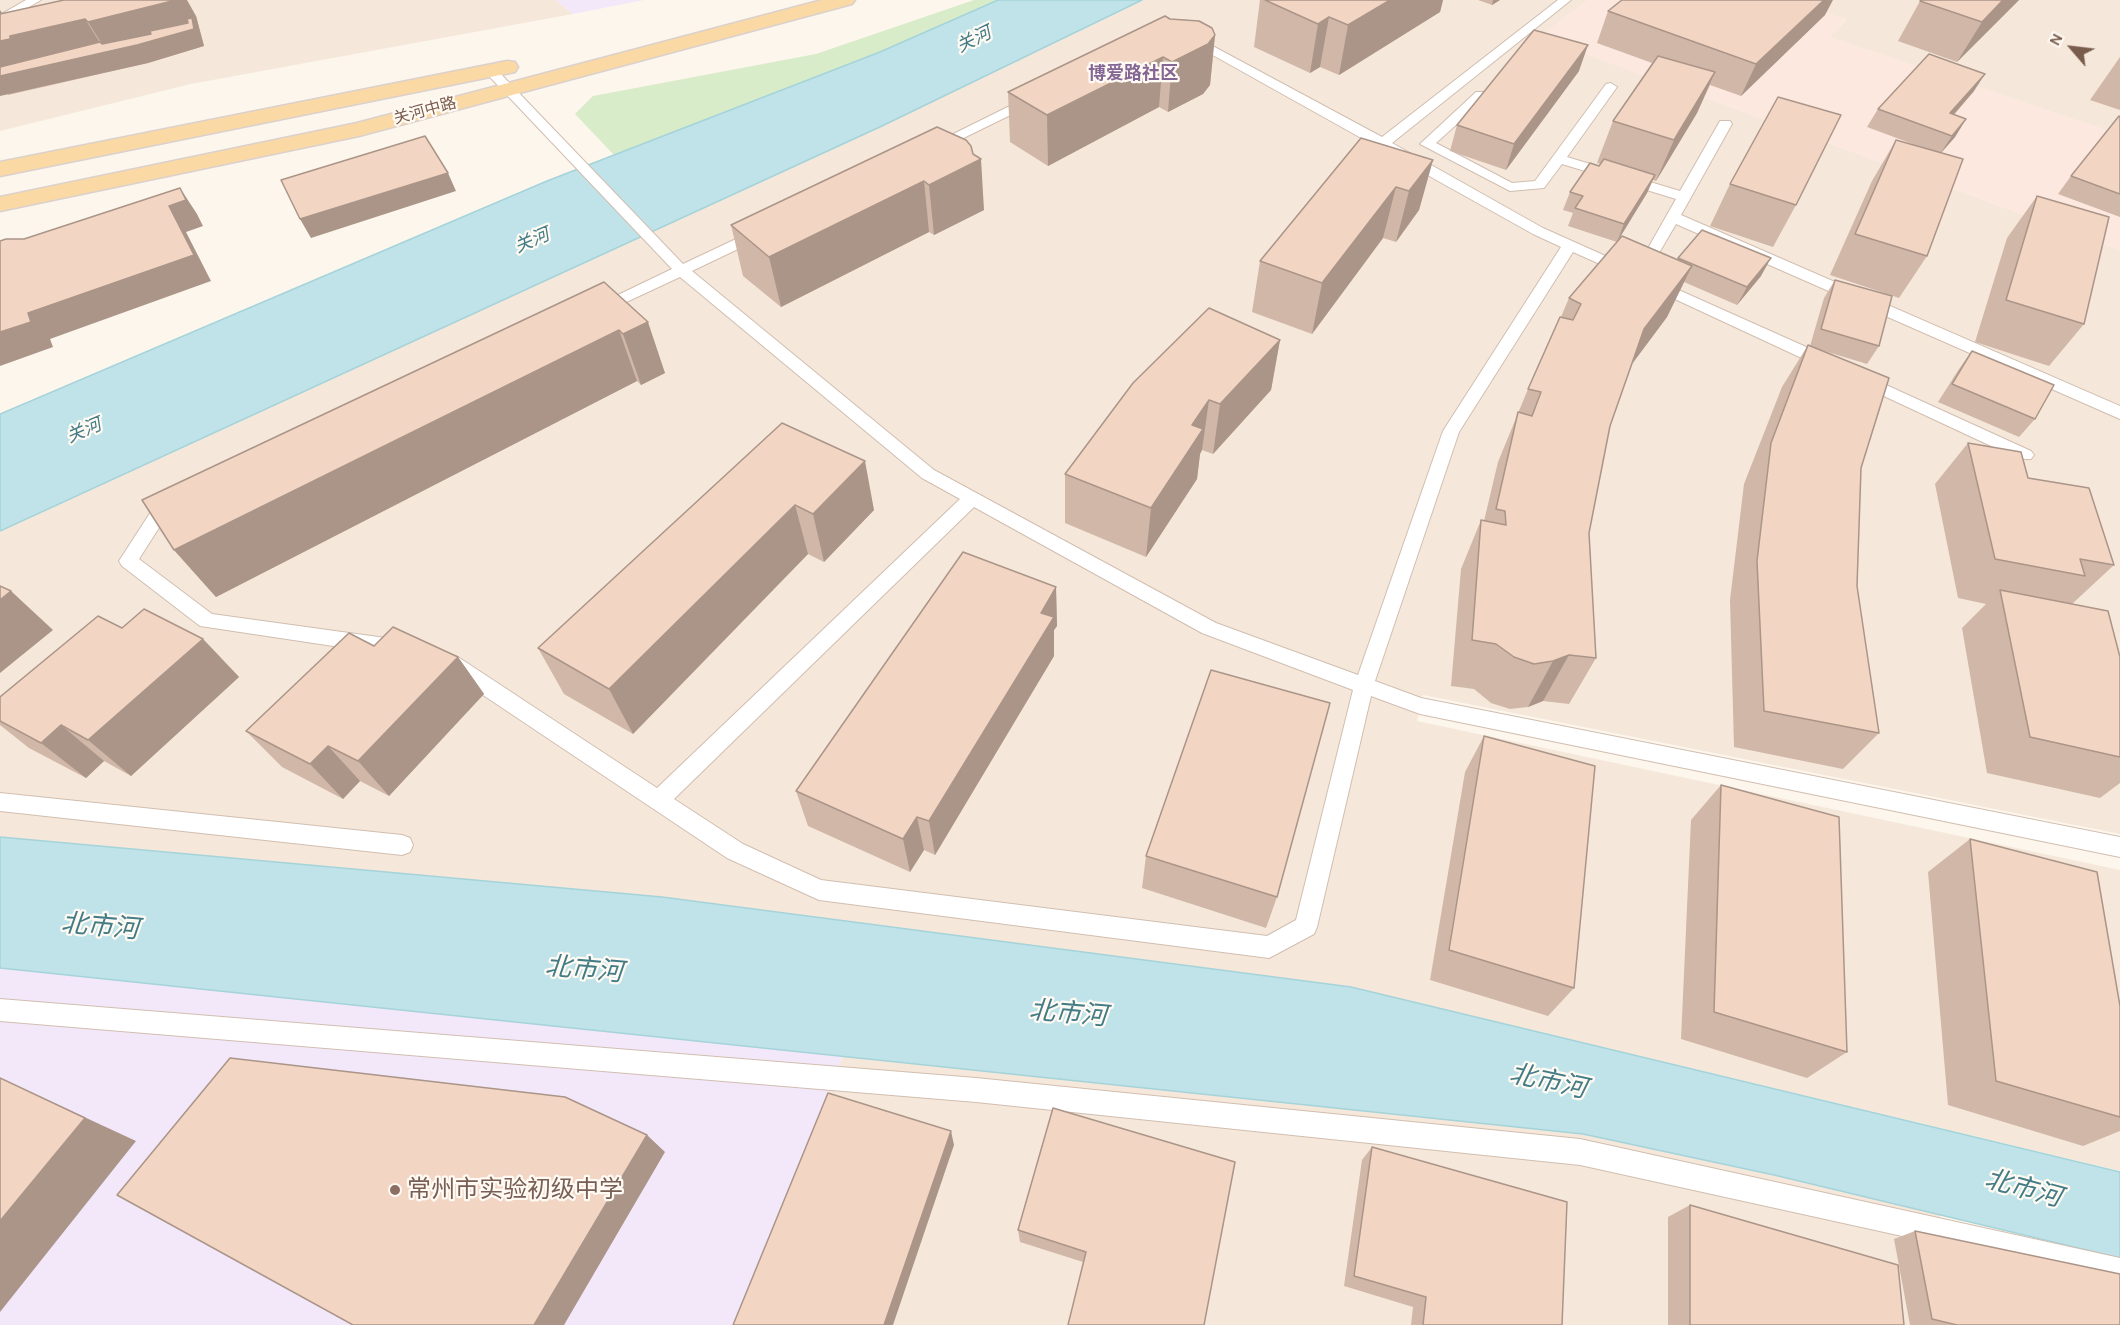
<!DOCTYPE html>
<meta charset="utf-8">
<style>
body{margin:0}
#map{position:relative;width:2120px;height:1325px;overflow:hidden;background:#fdf6ec;font-family:Karla,sans-serif}
canvas{display:block}
.north{position:absolute;left:2042px;top:18px;width:60px;height:60px;-webkit-text-stroke:4px #fffaf3;paint-order:stroke;rotate:298deg;font-size:16px;font-weight:700;line-height:24px;text-align:center;color:#7a5c4d}
.north::after{content:'';display:block;margin:auto;width:21px;height:27px;background:#7a5c4d;clip-path:polygon(50% 0,100% 100%,50% 72%,0 100%)}
</style>
<div id="map">
<canvas width="2120" height="1325"></canvas>
<div class="north">N</div>
</div>
<script>
const ctx = document.querySelector('canvas').getContext('2d');
ctx.lineJoin = 'round';
function fillPath(path, color) {
  ctx.fillStyle = color;
  ctx.fill(path, 'evenodd');
}
function shape(rows) {
  const path = new Path2D();
  for (const r of rows) {
    path.moveTo(r[0], r[1]);
    for (let i = 2; i < r.length; i += 2) path.lineTo(r[i], r[i + 1]);
  }
  return path;
}
function strokePath(path, color, width, dash) {
  ctx.strokeStyle = color;
  ctx.lineWidth = width;
  ctx.lineCap = dash ? 'butt' : 'round';
  ctx.setLineDash(dash || []);
  ctx.stroke(path);
}
function write(font, color, halo, rows, align = 'center') {
  ctx.font = font + ' Karla,"Noto Sans SC",sans-serif';
  ctx.lineWidth = 4.5;
  ctx.setLineDash([]);
  ctx.textBaseline = 'middle';
  ctx.strokeStyle = halo;
  ctx.fillStyle = color;
  for (const [text, x, y, turn = 0] of rows) {
    ctx.save();
    ctx.translate(x, y);
    ctx.rotate((+turn || 0) * Math.PI / 180);
    ctx.textAlign = isNaN(turn) ? turn : align;
    if (halo) ctx.strokeText(text, 0, 0);
    ctx.fillText(text, 0, 0);
    ctx.restore();
  }
}
const residential = shape([
 [0,0,556,0,573,14,191,84,0,131],
 [1142,0,1588,0,1540,37,2120,250,2120,834,1423,695,1417,721,2120,870,2120,1171,1351,987,662,897,0,837,0,531,882,126],
 [1789,0,2120,0,2120,135,1829,37,1846,20],
 [843,1056,1583,1134,1774,1175,1940,1215,1950,1325,735,1325]
]);
const commercial = shape([
 [1588,0,1789,0,1846,19,1830,37,2120,135,2120,250,1539,37]
]);
const education = shape([
 [556,0,644,0,573,14],
 [0,968,843,1056,735,1325,0,1325]
]);
const green = shape([
 [974,0,998,0,880,52,614,155,575,114,593,96,816,54]
]);
const water = shape([
 [998,0,1142,0,882,126,0,531,0,414,547,181,880,52,998,0],
 [0,837,662,897,1351,987,2120,1172,2120,1258,1774,1175,1583,1134,0,968,0,837]
]);
const lane = shape([
 [26,0,41,0,0,24,0,15,26,0],
 [1558,0,1571,0,1392,143,1543,228,1630,267,1632,270,1625,275,1620,273,1573,252,1459,432,1375,681,1421,698,2120,837,2120,857,1420,714,1371,696,1317,927,1314,934,1269,958,819,900,727,858,444,669,441,663,444,657,451,655,458,657,657,788,960,499,922,478,680,277,605,312,595,312,592,309,595,306,672,269,487,74,485,71,487,68,495,68,683,264,753,231,763,231,765,234,763,237,692,271,934,470,1216,623,1358,675,1443,431,1561,247,1533,234,1184,39,1186,36,1194,36,1382,137,1558,0],
 [974,507,1202,633,1353,690,1296,920,1267,936,821,880,743,844,674,799,974,507],
 [1611,83,1617,87,1567,157,1680,191,1720,121,1730,121,1732,124,1681,215,2120,406,2120,419,1676,224,1659,253,1649,253,1647,250,1676,199,1562,164,1544,188,1510,191,1420,144,1476,92,1486,92,1487,95,1486,98,1436,143,1512,183,1535,181,1606,84,1611,83],
 [1032,95,1038,99,1037,102,937,151,932,152,925,148,1032,95],
 [1654,279,1833,359,1835,363,1833,367,1821,367,1649,287,1646,284,1649,281,1654,279],
 [1862,374,2031,451,2034,455,2031,459,2019,459,1856,383,1854,379,1856,375,1862,374],
 [177,501,183,502,186,507,183,512,164,520,139,559,212,614,400,640,407,643,410,648,407,653,400,656,200,626,122,566,119,561,152,510,177,501],
 [0,793,402,835,410,838,413,845,410,852,402,855,0,811,0,793],
 [0,999,976,1078,1580,1139,2120,1258,2120,1284,1580,1165,976,1102,0,1021,0,999]
]);
const primary = shape([
 [822,0,855,0,852,4,359,136,0,211,0,197,357,123,822,0],
 [507,61,515,62,518,67,515,72,0,176,0,162,507,61]
]);
const wall = shape([
 [1260,0,1443,0,1440,12,1339,75,1320,67,1310,73,1254,47],
 [1478,0,1500,0,1492,5],
 [2019,0,1957,62,1898,41,1920,1],
 [1608,11,1825,15,1741,96,1710,85,1697,113,1656,181,1653,180,1647,193,1617,242,1568,226,1573,213,1563,210,1570,192,1601,164,1597,163,1613,121,1652,63,1597,43],
 [2,13,196,16,204,46,148,63,8,95],
 [1170,19,1215,35,1210,85,1203,94,1168,112,1159,107,1048,166,1010,142,1008,92],
 [2120,57,2120,110,2090,100],
 [1579,71,1506,170,1450,151,1457,125],
 [1974,91,1954,115,1966,119,1955,137,1941,153,1927,256,1899,298,1830,275,1872,181,1896,140,1918,146,1867,127,1878,109],
 [2120,117,2120,217,2058,194,2071,176],
 [937,127,984,210,934,235,929,232,781,307,743,276,731,225],
 [1433,160,1419,210,1396,242,1383,238,1312,334,1252,312,1260,261],
 [1730,184,1796,205,1773,247,1710,226],
 [2037,196,2084,324,2049,366,1975,342,2007,238],
 [1678,258,1761,276,1737,305,1684,282,1667,317,1632,364,1610,426,1589,533,1596,658,1569,704,1543,701,1528,707,1510,709,1491,703,1474,689,1451,686,1461,569,1481,520,1484,521,1498,462,1528,389,1561,317,1569,298,1677,260],
 [1835,280,1879,346,1867,364,1821,350,1861,468,1857,586,1879,733,1843,769,1734,747,1730,600,1744,484,1782,387,1808,345,1810,346,1824,298],
 [604,282,665,373,641,385,637,381,216,597,174,550],
 [1280,340,1271,390,1213,454,1202,450,1200,454,1197,479,1146,557,1065,523,1065,474],
 [1972,351,2035,419,2019,437,1938,402,1959,369],
 [782,423,874,510,824,562,808,554,633,734,564,694,538,648],
 [1968,443,2028,478,2114,565,2072,604,2120,657,2120,783,2100,798,1987,773,1962,628,1986,604,1958,598,1935,484],
 [1056,587,1057,626,1054,630,1054,656,935,855,924,850,910,872,808,826,796,791],
 [122,628,203,639,239,677,131,776,104,761,86,778,29,748,0,725,0,697],
 [374,646,458,657,484,694,389,796,360,781,343,799,282,767,246,731],
 [1484,736,1574,988,1548,1016,1430,980,1465,772],
 [1721,785,1847,1052,1807,1078,1681,1039,1691,820],
 [1970,839,2120,1006,2120,1131,2083,1146,1948,1105,1928,872],
 [1146,856,1277,897,1266,928,1142,888],
 [1372,1147,1562,1325,1411,1325,1413,1307,1344,1286,1362,1160],
 [1235,1162,1083,1262,1020,1242,1018,1230],
 [1690,1205,1904,1325,1668,1325,1668,1217],
 [1915,1231,2120,1325,1910,1325,1894,1239]
]);
const shadedWall = shape([
 [176,0,187,0,196,16,204,46,148,63,0,96,0,10,16,34,85,19,106,52,107,52,88,22],
 [1390,0,1443,0,1440,12,1339,75,1348,25],
 [1493,0,1500,0,1492,5],
 [1824,0,1833,0,1825,15,1741,96,1756,64],
 [2003,0,2019,0,1957,62,1982,22],
 [1329,17,1320,67,1310,73,1318,24],
 [1215,35,1210,85,1203,94,1168,112,1172,62],
 [1588,45,1579,71,1506,170,1514,144],
 [1163,57,1159,107,1048,166,1047,115],
 [1715,72,1697,113,1656,181,1674,140],
 [1985,74,1974,91,1939,131,1950,113],
 [1966,119,1955,137,1940,154,1952,136],
 [981,159,984,210,934,235,929,185],
 [1433,160,1419,210,1396,242,1409,191],
 [448,173,456,191,311,238,300,219],
 [1655,175,1647,193,1617,242,1624,224],
 [924,181,929,232,781,307,769,257],
 [1396,187,1383,238,1312,334,1322,283],
 [180,188,197,214,203,226,186,232,211,281,50,339,53,347,0,366,0,332,28,313,169,206],
 [1771,258,1761,276,1737,305,1747,287],
 [1692,266,1667,317,1620,380,1644,329],
 [648,322,665,373,641,385,623,334],
 [619,330,637,381,216,597,174,550],
 [1280,340,1271,390,1213,454,1220,404],
 [1209,400,1202,450,1200,454,1197,479,1146,557,1151,508,1192,425],
 [865,461,874,510,824,562,813,514],
 [795,505,808,554,633,734,609,689],
 [1056,587,1057,626,1054,630,1054,656,935,855,929,821,1041,613],
 [11,591,53,630,0,673,0,600],
 [203,639,239,677,131,776,88,740],
 [1569,655,1543,701,1528,707,1553,661],
 [458,657,484,694,389,796,358,761],
 [61,725,104,761,86,778,41,743],
 [328,746,360,781,343,799,310,764],
 [917,817,924,850,910,872,903,839],
 [0,1078,136,1141,0,1312],
 [951,1131,954,1145,893,1325,884,1325],
 [647,1135,665,1152,564,1325,534,1325]
]);
const building = shape([
 [64,0,176,0,88,22,85,19,10,36,10,39,0,41,0,14,64,0],
 [1265,0,1390,0,1348,25,1329,17,1318,24,1265,0],
 [1622,0,1824,0,1756,64,1608,11,1622,0],
 [1921,0,2003,0,1982,22,1920,1,1921,0],
 [1165,16,1170,19,1199,21,1212,28,1215,35,1208,44,1172,62,1163,57,1047,115,1008,92,1165,16],
 [192,18,194,29,137,45,0,76,0,67,100,42,102,44,151,34,150,31,188,23,187,19,192,18],
 [1534,30,1588,45,1514,144,1457,125,1534,30],
 [1929,54,1985,74,1950,113,1966,119,1952,136,1878,109,1929,54],
 [1658,56,1715,72,1674,140,1613,121,1658,56],
 [1778,97,1841,115,1796,205,1730,184,1778,97],
 [2119,116,2120,117,2120,194,2071,176,2119,116],
 [937,127,966,140,971,146,973,154,981,159,929,185,924,181,769,257,731,225,937,127],
 [425,136,448,173,300,219,281,180,425,136],
 [1361,138,1433,160,1409,191,1396,187,1322,283,1260,261,1361,138],
 [1896,140,1963,159,1927,256,1855,234,1896,140],
 [1604,159,1655,175,1624,224,1575,208,1583,196,1570,192,1590,163,1599,166,1604,159],
 [180,188,186,200,169,206,194,255,28,313,31,322,0,332,0,241,6,239,24,239,180,188],
 [2037,196,2109,217,2084,324,2006,300,2037,196],
 [1702,230,1771,258,1747,287,1678,258,1702,230],
 [1622,236,1692,266,1644,329,1610,426,1589,533,1596,658,1569,655,1553,661,1534,664,1514,657,1496,644,1472,640,1481,520,1506,525,1505,511,1496,509,1518,412,1532,416,1541,392,1528,389,1560,317,1573,320,1581,304,1569,298,1622,236],
 [1835,280,1892,296,1879,346,1821,329,1835,280],
 [604,282,648,322,623,334,619,330,174,550,142,500,604,282],
 [1209,308,1280,340,1220,404,1209,400,1192,425,1203,429,1151,508,1065,474,1133,383,1209,308],
 [1808,345,1889,378,1861,468,1857,586,1879,733,1764,711,1757,561,1771,443,1808,345],
 [1972,351,2054,385,2035,419,1952,384,1972,351],
 [782,423,865,461,813,514,795,505,609,689,538,648,782,423],
 [1968,443,2021,452,2028,478,2089,488,2114,565,2080,559,2085,576,1995,559,1968,443],
 [963,552,1056,587,1041,613,1054,617,929,821,917,817,903,839,796,791,963,552],
 [0,586,11,591,0,600,0,586],
 [2000,590,2108,611,2120,657,2120,757,2030,737,2000,590],
 [144,609,203,639,88,740,61,725,41,743,0,721,0,697,98,616,122,628,144,609],
 [393,627,458,657,358,761,328,746,310,764,246,731,349,633,374,646,393,627],
 [1211,670,1330,703,1277,897,1146,856,1211,670],
 [1484,736,1595,766,1574,988,1449,950,1484,736],
 [1721,785,1839,817,1847,1052,1714,1012,1721,785],
 [1970,839,2097,872,2120,1006,2120,1117,1996,1081,1970,839],
 [230,1058,565,1097,647,1135,534,1325,353,1325,117,1195,230,1058],
 [0,1078,85,1118,0,1221,0,1078],
 [828,1093,951,1131,884,1325,733,1325,828,1093],
 [1053,1108,1235,1162,1204,1325,1068,1325,1086,1252,1018,1230,1053,1108],
 [1372,1147,1567,1202,1562,1325,1423,1325,1426,1297,1354,1276,1372,1147],
 [1690,1205,1898,1265,1904,1325,1690,1325,1690,1205],
 [1915,1231,2120,1274,2120,1325,1957,1325,1932,1319,1915,1231]
]);
const markers = [
 [395,1190,6,"#8d6e63"]
];
const farStreetnames = [
 ["关河中路",425,111,-15]
];
const farWaternames = [
 ["关河",974,40,-26],
 ["关河",532,241,-23],
 ["关河",84,431,-23]
];
const farQuarternames = [
 ["博爱路社区",1133,74]
];
const nearEducationnames = [
 ["常州市实验初级中学",407,1190]
];
const nearWaternames = [
 ["北市河",100,927,5],
 ["北市河",584,970,5],
 ["北市河",1068,1014,5],
 ["北市河",1548,1082,12],
 ["北市河",2023,1189,15]
];
fillPath(residential, '#f5e8da');
fillPath(commercial, '#fde8e0');
fillPath(education, '#f3e8fa');
fillPath(green, '#d8ecc9');
fillPath(water, '#bfe3e8');
strokePath(water, '#a5d3da', 1.5);
strokePath(lane, '#d1beb0', 2);
strokePath(primary, '#dad1cd', 3);
fillPath(lane, '#fff');
fillPath(primary, '#fbd9a5');
fillPath(wall, '#d1b7a8');
fillPath(shadedWall, '#aa9588');
fillPath(building, '#f3d5c3');
strokePath(building, '#aa9588', 1.5);
for (const [x, y, r, color] of markers) {
  const dot = new Path2D();
  dot.arc(x, y, r, 0, 2 * Math.PI);
  ctx.fillStyle = color;
  ctx.fill(dot);
  strokePath(dot, '#fffaf3', 2);
}
write('16px', '#7a5c4d', '#fffaf3', farStreetnames);
write('italic 18px', '#437c86', '#fffaf3', farWaternames);
write('bold 18px', '#846695', '#fffaf3', farQuarternames);
write('24px', '#785e54', '#fffaf3', nearEducationnames, 'left');
write('italic 26px', '#437c86', '#fffaf3', nearWaternames);
</script>
